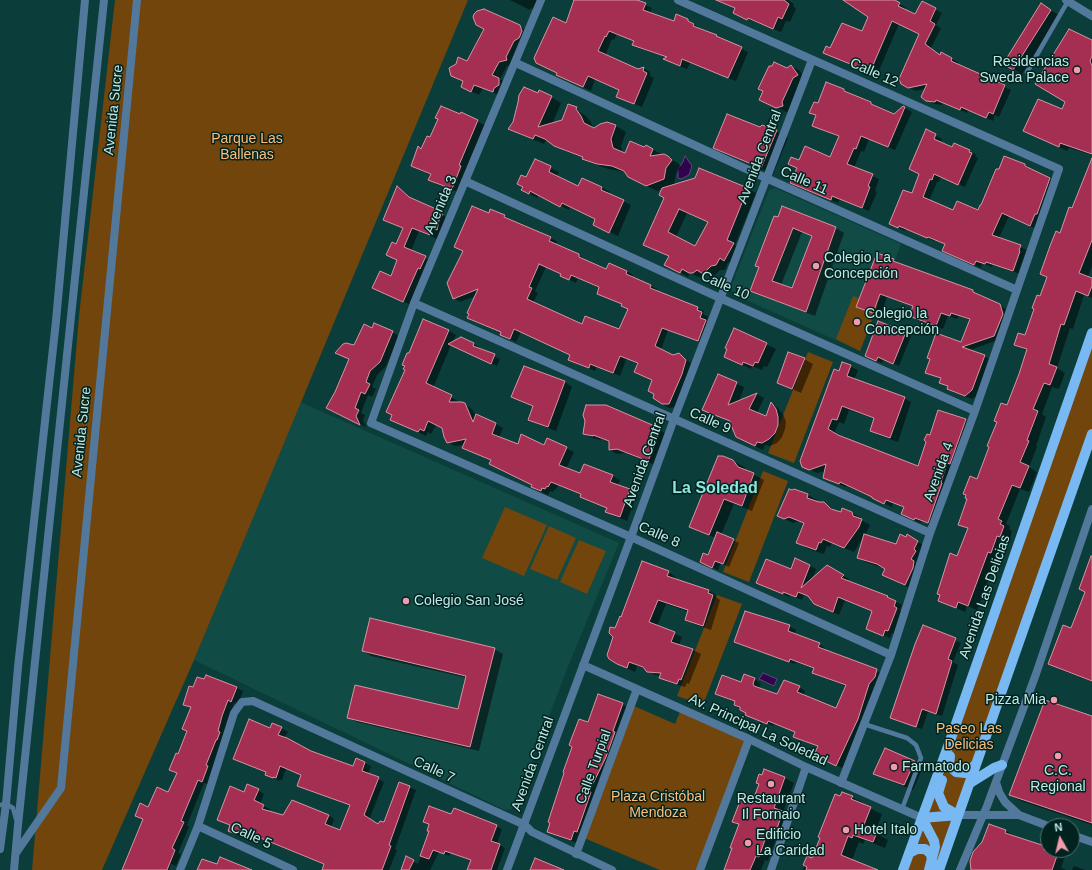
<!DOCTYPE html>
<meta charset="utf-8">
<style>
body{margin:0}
#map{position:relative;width:1092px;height:870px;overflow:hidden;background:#0b3e3a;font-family:Helvetica,sans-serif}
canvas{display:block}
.north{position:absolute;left:1040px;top:818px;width:40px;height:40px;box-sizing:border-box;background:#002320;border:1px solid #4d726e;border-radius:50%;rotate:352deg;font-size:11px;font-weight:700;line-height:16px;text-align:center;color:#c0e9e4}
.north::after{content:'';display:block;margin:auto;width:14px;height:18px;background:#f39aac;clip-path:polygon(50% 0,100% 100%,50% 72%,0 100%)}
</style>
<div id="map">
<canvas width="1092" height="870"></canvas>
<div class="north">N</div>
</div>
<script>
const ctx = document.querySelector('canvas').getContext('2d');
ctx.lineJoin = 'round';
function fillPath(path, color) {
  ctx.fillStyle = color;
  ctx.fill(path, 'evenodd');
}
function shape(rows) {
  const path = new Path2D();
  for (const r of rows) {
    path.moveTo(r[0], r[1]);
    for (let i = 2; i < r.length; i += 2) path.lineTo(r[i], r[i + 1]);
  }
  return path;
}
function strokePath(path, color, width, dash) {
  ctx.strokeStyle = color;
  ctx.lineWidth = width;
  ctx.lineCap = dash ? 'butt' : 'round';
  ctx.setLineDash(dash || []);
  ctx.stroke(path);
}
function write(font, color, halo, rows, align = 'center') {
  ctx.font = font + ' Helvetica,sans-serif';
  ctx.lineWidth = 3;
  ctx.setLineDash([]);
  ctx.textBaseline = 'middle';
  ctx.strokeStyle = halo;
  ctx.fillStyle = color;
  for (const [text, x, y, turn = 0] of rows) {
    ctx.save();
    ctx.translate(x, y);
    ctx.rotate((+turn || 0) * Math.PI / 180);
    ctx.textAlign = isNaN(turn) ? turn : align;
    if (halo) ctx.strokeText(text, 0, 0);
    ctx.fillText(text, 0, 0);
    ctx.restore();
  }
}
const built = shape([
 [775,188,901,244,860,351,733,294,731,287,769,190],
 [300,402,619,543,567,669,516,805,511,809,505,810,194,660]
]);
const green = shape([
 [115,0,468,0,194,660,102,870,32,870,79,316],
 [853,296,878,305,860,351,836,339],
 [1092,337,1092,430,940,866,932,862,929,870,903,870,932,790,938,793,953,747],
 [808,352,833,362,794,463,768,453],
 [763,471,788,481,749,582,723,572],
 [505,507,547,525,524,576,482,558],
 [549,526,576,538,557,580,530,569],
 [579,540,606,551,587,594,560,582],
 [717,595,742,604,703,705,677,696],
 [634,706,675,724,680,712,745,741,697,870,660,870,584,838]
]);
const water = shape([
 [685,156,692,166,689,175,681,179,678,178,678,169,683,162,685,156],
 [763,673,777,679,774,686,759,679,763,673]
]);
const shadow = shape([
 [510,0,543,0,536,11,531,8,530,10],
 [575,0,634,0,652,8,650,14,674,23,677,15,695,24,695,25,701,30,716,36,748,52,736,81,690,63,687,69,671,63,665,59,668,58,641,49,634,45,635,41,617,34,614,40,612,39,605,56,638,70,643,68,650,72,650,76,654,78,642,107,625,100,620,90,595,79,591,91,558,75,566,24],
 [718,0,788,0,794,4,793,6,796,9,790,22,786,21,781,32,742,17,736,9],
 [846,0,894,0,906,8,904,10,915,15,922,2,942,13,936,25,941,28,931,48,941,56,942,54,958,62,957,65,1011,90,999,117,995,115,993,121,968,110,967,113,943,103,942,105,934,104,927,100,926,89,915,91,902,83,920,34,899,24,877,75,824,53,862,33,869,17],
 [1041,5,1059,15,1022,74,1004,63],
 [518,26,526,30,514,64,507,66,500,79,506,83,501,96,483,88,479,95,462,87,464,82,452,76,468,62],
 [1092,41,1092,155,1069,148,1067,151,1032,135,1062,110],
 [791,66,800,71,806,80,792,111,786,112,760,100,772,67,787,69],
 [844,90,894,115,903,107,912,112,895,150,869,139,864,152,861,151,854,168,879,179,875,191,877,192,869,211,840,199,838,203,799,187,798,168,799,161,830,158,839,137,813,125,816,116,811,113,818,104],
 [539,94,551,97,561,103,552,124,563,121,576,108,578,109,578,111,586,116,591,122,593,129,616,126,626,132,621,146,623,153,625,154,644,148,646,146,678,163,681,167,676,174,674,185,748,189,756,193,735,245,741,249,733,265,728,262,725,270,720,270,712,278,706,274,702,277,698,277,690,273,688,277,666,264,670,257,644,244,665,198,662,189,657,191,628,177,626,172,608,169,594,164,584,158,565,151,550,142,546,140,544,144,519,134,509,128],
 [651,151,653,151,649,161],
 [687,213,709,222,695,248,676,237],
 [461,114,487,126,461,193,438,185,429,180,431,175,412,166,431,138],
 [760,128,776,131,788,138,773,174,726,154,714,147],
 [927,131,942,139,940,143,953,149,969,151,976,154,975,156,978,158,965,187,941,177,939,182,937,182,929,201,953,212,978,211,999,170,1005,157,1025,165,1032,169,1031,170,1056,182,1036,229,1009,216,999,238,1027,250,1020,274,993,265,992,267,982,263,981,268,950,254,946,244,935,240,934,241,906,229,905,231,897,227,920,174],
 [1092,159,1092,266,1088,277,1092,279,1092,298,1084,295,1073,329,1070,328,1057,368,1065,373,1059,389,1052,387,1042,414,1046,417,1036,446,1037,447,1029,467,1037,472,1029,492,1020,489,1006,524,1010,526,1009,529,1012,531,1009,542,1006,540,1000,557,997,556,977,610,967,606,965,612,939,600,941,596,938,594,958,557,968,529,959,524,1007,406,1028,351,1015,345,1026,336,1048,278,1041,274,1072,209],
 [535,160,559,172,556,177,579,187,601,187,610,192,609,194,631,205,618,236,594,225,596,219,570,207,569,210,539,195,537,198,522,190],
 [397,188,404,192,414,201,435,210,449,219,437,239,419,231,411,251,432,261,411,305,381,292,391,277,398,260,387,255,397,245,404,229,385,220],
 [490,215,504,216,550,238,557,241,555,245,579,255,585,259,585,261,607,271,609,264,627,271,633,275,632,278,651,286,657,289,657,291,704,311,703,314,708,317,706,322,712,325,705,344,668,330,661,350,673,356,679,354,692,364,675,407,669,408,662,404,655,394,653,380,639,364,627,358,620,376,597,366,595,371,569,360,571,355,521,332,516,342,501,335,502,332,468,318,476,296,460,302,454,298,464,251,455,247],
 [546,267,562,274,568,279,576,283,578,278,600,288,598,293,623,304,628,309,619,331,582,326,533,303,538,293,535,291],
 [779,219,836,228,844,233,815,316,760,295,751,290,760,268,756,266],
 [802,232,813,237,793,289,781,285],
 [893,260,900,264,973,291,1006,309,1001,339,970,350,992,360,979,394,972,399,955,393,948,389,949,387,940,382,941,379,926,372,962,343,970,320,959,316,957,319,948,316,943,329,917,320,910,316,914,307,887,297,880,316,858,307],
 [373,329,392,332,399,336,386,366,377,375,372,387,376,389,372,397,368,395,361,413,365,415,363,420,366,427,334,412,336,392,355,346],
 [734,329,776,349,767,367,764,366,762,370,752,366,751,369,725,356],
 [448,330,456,335,452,343,474,344,479,347,478,349,500,359,497,366,451,345,433,388,458,401,457,403,462,403,472,409,476,417,496,424,503,428,499,437,519,445,566,448,574,452,566,469,581,475,613,476,620,480,617,486,637,494,627,521,614,516,607,512,608,508,588,501,581,497,582,495,558,485,556,490,555,489,553,492,550,491,548,495,539,491,532,487,533,485,490,464,492,461,463,448,465,445,455,446,448,442,443,428,436,425,431,434,428,432,426,436,398,423],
 [905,333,911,336,899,366,883,360,882,363,871,359],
 [804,359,813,364,801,393,779,383],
 [842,363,858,370,854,380,904,398,911,402,898,442,878,435,871,431,875,419,849,410,844,424,839,422,834,434,919,468,939,411,966,420,973,424,935,526,922,521,921,523,909,518,905,508,893,503,892,507,847,486,846,487,831,481,824,477,826,471,817,473,803,466],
 [719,376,744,387,739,402,757,394,764,398,757,413,766,417,771,404,778,408,783,414,786,422,785,429,782,437,777,443,770,446,765,445,763,450,736,437],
 [565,382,572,387,556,431,537,424,529,419,534,407,512,397],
 [656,428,665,433,667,436,655,465,625,453,617,454,610,450,610,442,601,439,601,440,592,438,584,434],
 [733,461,744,467,747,471,764,480,752,511,734,504,721,535,739,543,729,567,721,563,718,570,707,565,708,556,716,538,700,532,690,527],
 [794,490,808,495,817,500,816,502,824,503,835,511,852,513,861,518,861,520,870,525,865,535,897,545,907,538,915,540,925,546,912,589,884,575,887,569,865,562,858,558,863,538,854,552,832,543,830,547,827,546,824,554,806,548,798,543,805,524,799,521,793,523,778,516],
 [1092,561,1092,682,1061,670,1050,664,1072,629,1086,592],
 [810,566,816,569,812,580,827,566,849,579,847,582,888,597,902,605,900,610,903,612,894,634,892,633,890,638,867,629,873,612,845,600,839,615,822,607,810,597,804,595,802,600,790,595,789,597,757,583,791,570],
 [668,572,676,577,675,580,709,591,716,595,716,597,720,600,711,630,694,624,686,620,689,612,666,604,657,626,682,637,679,645,693,650,701,654,689,684,687,683,685,687,668,682,660,677,661,676,655,675,646,669,637,666,635,672,618,664,616,629,621,618],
 [789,626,796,630,794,635,819,644,825,648,824,650,883,674,864,723,842,768,822,758,819,747,794,736,795,732,774,724,773,726,753,718,735,705,736,702,716,694,754,679,761,683,759,689,777,695,799,687,805,691,803,696,836,710,846,686,819,676,813,673,815,669,796,662,795,664,741,645,735,641],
 [924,626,961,643,953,662,958,665,942,716,928,712,922,729,897,721,891,718],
 [494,649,503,654,479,751,357,722,348,718,459,710,467,678,371,656,363,651],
 [237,688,243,691,238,704,234,703,228,720,209,785,204,783,187,825,189,827,178,853,181,854,176,866,171,864,169,870,123,870,149,808,169,793,178,773,178,756,188,731,192,708,184,704],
 [622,704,631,709,580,844,557,836,548,832,589,723],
 [1092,717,1092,825,1021,801,1010,795],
 [281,728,288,732,284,738,310,752,354,767,357,760,371,766,368,774,384,782,369,820,379,825,384,824,399,783,416,790,395,849,397,850,389,870,324,870,325,865,248,833,247,834,244,833,242,837,235,834,229,831,231,826,218,819,245,793,258,790,264,794,260,804,270,809,269,812,284,817,328,815,334,819,331,827,341,831,351,806,305,789,302,775,286,769,282,780,280,780,279,781,273,778,267,773,234,759,270,729],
 [914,762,923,767,913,790,883,778,875,773],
 [764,771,785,778,794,783,783,812,791,817,782,841,776,838,768,861,765,860,761,870,725,870,733,848,739,825,734,821,753,802],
 [852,797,863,803,863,805,882,814,875,833,888,840,885,848,865,840,863,844,859,842,852,860,874,870,803,870,808,857,813,859,841,798],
 [452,816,496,826,502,829,497,844,505,848,497,870,471,870,471,861,451,853,449,856,439,852,430,870,402,870,407,858,418,864,430,831,429,824,425,822],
 [989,826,1006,831,1013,835,1013,837,1048,849,1048,850,1058,852,1065,856,1061,868,1067,870,985,870,983,843],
 [1074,866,1085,870,1072,870]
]);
const building = shape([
 [574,0,637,0,646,3,643,10,674,21,676,14,688,19,688,21,694,24,693,26,717,35,716,36,742,47,728,78,682,59,680,66,663,59,667,57,632,45,634,41,609,31,606,37,605,36,598,51,638,69,644,67,643,71,647,73,634,104,616,97,619,90,588,76,583,87,556,75,557,73,536,63,534,58,553,17,566,23,574,0],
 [716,0,784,0,789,4,782,19,778,17,773,29,748,18,747,20,733,13,735,8,716,0],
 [843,0,895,0,900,3,898,6,915,14,922,1,936,8,930,21,935,24,925,44,940,55,941,52,952,58,951,61,1005,85,993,114,989,112,986,118,961,107,960,110,936,100,935,102,926,101,921,97,927,84,908,88,901,84,899,79,919,34,892,21,870,72,823,53,826,46,830,48,842,23,862,31,868,17,843,0],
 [1041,3,1051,10,1013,70,1003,64,1041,3],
 [484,9,520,25,522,31,519,38,514,41,506,57,507,60,499,62,492,75,499,78,499,85,494,88,493,92,474,85,471,92,461,87,463,81,451,76,449,68,456,64,458,57,467,61,484,29,476,25,473,17,474,14,477,11,484,9],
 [1069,29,1092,40,1092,56,1090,61,1092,66,1092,154,1060,143,1059,147,1023,131,1038,99,1062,109,1065,102,1035,84,1069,29],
 [774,62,787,68,791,65,798,75,793,78,782,102,783,106,776,108,759,100,763,91,758,89,769,66,772,66,774,62],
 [826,82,844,89,844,91,871,102,871,104,894,114,903,106,905,107,888,147,861,136,856,149,854,148,847,164,873,174,868,186,870,187,862,208,832,196,831,200,790,183,797,168,788,164,791,157,799,160,805,146,830,157,839,136,812,126,816,115,809,113,814,102,818,103,826,82],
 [524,87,538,93,539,90,552,96,538,127,562,120,568,104,577,107,576,109,581,116,584,123,594,128,600,124,607,122,616,125,611,139,613,148,625,153,630,141,644,147,646,145,653,149,650,156,664,154,668,156,672,160,666,168,664,179,646,186,628,177,624,171,612,166,597,164,582,159,583,157,554,146,545,139,535,135,533,139,508,129,513,122,518,102,519,95,524,87],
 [441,106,460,114,461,112,478,120,459,165,461,166,452,189,428,180,431,174,411,166,418,146,421,149,427,136,430,137,438,119,435,118,441,106],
 [727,114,760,127,762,125,777,130,761,168,713,148,727,114],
 [926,129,936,134,934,139,952,147,954,143,963,147,970,150,969,152,972,153,958,185,934,174,932,180,930,179,923,197,953,210,957,201,978,210,980,205,981,205,996,169,999,169,1004,156,1025,164,1025,166,1050,178,1037,214,1035,214,1030,226,1002,213,992,235,1021,245,1019,250,1020,251,1013,271,986,262,985,264,976,261,974,265,942,251,945,244,928,237,927,238,899,226,898,228,889,224,903,190,912,193,919,174,909,169,926,129],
 [1092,158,1092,240,1079,273,1092,278,1092,286,1088,296,1076,291,1064,325,1061,324,1049,364,1057,367,1050,385,1044,383,1033,409,1038,411,1027,440,1029,441,1020,462,1029,466,1020,488,1012,485,998,519,1002,521,1000,524,1004,526,1000,537,997,536,991,553,988,552,968,606,958,602,956,608,938,601,940,595,937,594,950,553,957,556,968,528,958,525,967,499,965,498,966,495,963,494,970,476,977,479,989,447,987,446,997,422,994,421,1001,403,1007,405,1019,374,1027,349,1014,345,1018,333,1025,335,1034,309,1032,308,1037,295,1040,296,1047,277,1040,274,1050,246,1056,231,1060,233,1069,207,1072,208,1092,158],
 [535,159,551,166,549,172,578,186,582,178,602,187,601,190,624,200,609,233,593,225,595,219,562,203,560,207,530,191,529,194,521,190,523,187,517,184,521,175,526,177,535,159],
 [699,168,748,188,727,240,734,243,724,261,720,258,716,265,711,266,703,274,697,270,693,273,689,273,682,269,680,273,664,265,669,256,643,245,664,198,659,195,662,188,695,178,699,168],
 [679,209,708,222,695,246,668,232,679,209],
 [397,186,409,197,436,209,435,212,443,214,439,220,437,230,433,228,430,235,412,228,404,247,426,256,420,269,418,268,403,302,372,288,380,271,391,276,397,260,386,255,392,242,396,244,403,228,383,220,397,186],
 [472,206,489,213,490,209,505,215,504,217,551,237,549,241,579,254,579,257,606,269,609,263,627,271,626,274,651,285,650,288,698,307,697,310,702,312,700,318,706,320,698,341,662,328,655,346,673,355,679,353,686,360,682,374,669,404,662,404,653,398,654,394,648,391,652,380,634,372,638,363,620,356,613,373,590,364,589,368,568,360,570,355,514,329,510,339,500,335,501,332,467,318,469,314,467,313,478,289,453,299,447,283,463,251,454,247,472,206],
 [539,264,561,274,560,276,569,280,571,275,599,287,597,294,622,304,621,306,628,309,619,329,585,316,582,324,527,299,532,288,529,287,539,264],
 [782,206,836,227,806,312,750,291,759,267,755,266,774,216,778,217,782,206],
 [793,228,812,236,792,288,772,281,793,228],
 [877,253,894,259,893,261,973,290,973,292,1000,304,1003,314,994,336,962,347,985,355,972,390,965,396,947,389,948,386,939,383,941,378,925,373,930,359,927,358,936,333,961,342,970,319,951,313,950,316,941,313,936,326,909,316,913,306,880,294,873,313,856,307,877,253],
 [423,319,449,330,426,383,452,395,449,402,462,402,465,403,473,422,476,414,496,423,492,434,518,444,521,434,544,445,547,438,567,447,559,465,580,473,584,464,613,475,610,482,630,489,620,517,605,512,607,508,580,497,581,494,551,482,548,487,547,486,545,489,542,488,541,491,531,487,532,485,489,464,491,460,462,448,466,439,447,443,444,437,442,428,428,421,424,431,420,429,418,432,390,420,392,415,386,412,405,370,403,369,405,366,402,365,407,353,409,353,423,319],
 [878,321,906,332,893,364,878,357,876,361,865,356,878,321],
 [374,323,393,331,380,362,370,371,366,382,370,384,365,394,361,392,355,408,359,410,356,416,360,425,326,408,335,392,349,359,335,353,343,344,346,343,354,345,364,324,372,328,374,323],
 [734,328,767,343,758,363,755,362,753,366,743,362,742,365,724,357,727,349,725,348,734,328],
 [461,337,474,343,473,346,495,354,491,364,448,344,461,337],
 [788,352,805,358,792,389,777,383,788,352],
 [842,362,851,365,847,376,905,397,890,438,870,431,874,418,842,406,837,420,832,419,828,429,838,435,918,466,926,442,924,440,927,434,930,435,938,410,966,419,950,464,947,463,941,482,942,483,928,523,915,518,914,520,901,514,904,507,886,500,884,504,872,498,872,497,840,482,839,484,823,478,826,464,809,470,802,467,800,461,834,369,839,371,842,362],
 [524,366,565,381,548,427,528,420,533,406,511,397,524,366],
 [718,374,737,382,728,405,757,393,749,409,766,416,771,402,776,409,778,417,778,425,775,433,769,439,762,443,757,442,755,446,736,437,731,425,730,421,702,410,718,374],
 [586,405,606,405,657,427,660,431,648,461,617,449,609,450,609,441,593,435,593,436,583,434,585,421,583,415,586,405],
 [718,456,723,456,733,460,738,467,754,473,742,506,724,499,709,535,689,527,718,456],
 [789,489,792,490,794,489,808,494,807,498,819,502,824,502,831,509,841,512,842,508,852,512,853,516,862,519,859,527,844,548,823,539,821,543,819,542,816,550,796,543,804,523,789,517,784,519,777,516,789,489],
 [717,532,734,539,723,564,715,561,712,568,700,562,703,553,708,555,717,532],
 [864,534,896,544,900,534,906,537,907,534,918,541,914,549,916,551,911,559,914,561,913,568,905,585,882,575,885,569,877,564,857,558,864,534],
 [1091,556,1092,556,1092,681,1048,664,1063,625,1071,628,1085,592,1079,589,1091,556],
 [795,558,810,565,801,588,827,565,844,575,841,578,888,596,887,597,896,601,894,606,897,608,888,631,885,630,883,636,866,629,872,611,838,597,833,612,814,604,808,596,798,592,796,597,783,592,783,594,756,583,766,559,791,569,795,558],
 [642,561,669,571,667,576,709,590,708,593,713,595,703,626,685,620,688,610,658,600,649,622,675,632,671,642,693,649,681,680,679,679,677,684,659,678,661,673,647,672,643,667,629,662,627,668,617,664,609,659,607,655,613,637,609,633,610,627,615,628,620,616,621,617,642,561],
 [745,611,790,625,788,631,820,643,818,647,877,669,875,677,869,684,858,719,836,766,814,755,818,746,793,737,795,732,768,721,767,724,745,715,746,713,740,710,740,707,734,705,735,701,715,694,722,675,741,682,744,674,755,678,753,684,754,686,777,694,784,680,800,686,797,692,836,708,846,685,812,673,814,668,790,659,789,662,734,642,745,611],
 [370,618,495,648,470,747,347,718,355,685,458,709,466,676,362,651,370,618],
 [923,625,956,638,948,659,952,661,936,714,922,709,916,727,890,718,915,644,923,625],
 [206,675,237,687,231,702,228,700,222,716,218,731,220,732,217,740,216,740,206,765,208,766,202,782,198,780,181,821,184,822,172,848,175,850,167,870,122,870,143,819,135,816,140,803,148,807,157,787,168,792,177,773,169,770,176,753,178,754,187,731,182,729,191,707,183,705,189,686,193,687,197,677,204,679,206,675],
 [598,694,623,703,613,731,615,732,606,757,589,792,591,792,577,832,574,831,571,840,547,832,550,823,548,822,564,773,563,772,572,747,569,745,579,719,588,722,598,694],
 [1045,700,1092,716,1092,823,1009,795,1045,700],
 [249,719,270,728,272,723,282,727,278,735,287,738,311,751,353,766,356,758,365,762,362,771,379,777,364,815,378,824,380,821,384,822,399,782,410,786,389,845,391,846,382,870,322,870,324,864,241,830,241,831,238,830,235,834,228,831,230,825,217,820,230,786,244,792,247,784,259,789,254,800,264,805,262,809,283,815,292,800,329,815,325,824,340,830,350,805,297,786,301,775,280,766,276,778,273,777,273,778,265,775,266,772,233,759,249,719],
 [885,748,915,761,904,785,873,774,885,748],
 [764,769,785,777,774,808,783,811,774,837,767,834,759,857,756,856,750,870,724,870,732,848,730,848,739,824,732,822,742,796,753,800,759,784,756,783,759,774,762,775,764,769],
 [842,792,853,796,851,799,871,807,863,827,877,832,873,842,853,835,852,838,848,836,841,855,878,870,806,870,807,867,803,865,807,856,812,858,820,838,818,837,835,794,840,796,842,792],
 [429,806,451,814,454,808,497,825,491,841,500,844,491,870,467,870,471,860,445,851,444,854,433,850,429,859,420,856,429,831,427,831,429,824,423,822,429,806],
 [989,824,1006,830,1005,833,1045,846,1044,850,1059,850,1052,870,971,870,970,861,973,852,982,842,989,824],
 [406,856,414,860,409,870,401,870,406,856],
 [220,857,252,870,197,870,202,859,217,864,220,857],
 [535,858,564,870,530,870,535,858]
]);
const lane = shape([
 [1027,72,1068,1],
 [864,724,907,738,916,745,921,758,902,809],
 [0,805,6,804,13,808,16,819]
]);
const street = shape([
 [541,0,414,303,371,423,631,537,891,655],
 [678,0,1059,169,975,411,930,533,891,655,841,783],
 [1066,0,1092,16],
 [516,63,766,178,1017,290],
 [465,181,720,298,975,411],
 [414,303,930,533],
 [583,665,749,739,806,767,922,818],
 [996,782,999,792,1005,802,1019,815],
 [958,815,1019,815,1048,826],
 [198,826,293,870],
 [1072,835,1092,842],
 [0,849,6,804,18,667,56,321,85,0],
 [16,853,61,788,137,0],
 [576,854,637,689],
 [14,870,18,825,104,0],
 [180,870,198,826,234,713,242,702,253,701,525,825,532,832,612,870],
 [507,870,631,537,674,419,812,60],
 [700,870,749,739],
 [771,870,806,767],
 [960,870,987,806,1036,674,1092,509]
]);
const primary = shape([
 [950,756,949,765,956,772,965,773,970,772,975,765],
 [942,780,938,793,944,807,958,815],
 [970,783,994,768,1002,765],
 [909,853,917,849,925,849,931,854,932,861],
 [903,870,950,741,1092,333],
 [929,870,935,847,934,841,922,818,958,815],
 [939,870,1092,434]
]);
const markers = [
 [1077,70,4,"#f39aac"],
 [816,266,4,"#f39aac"],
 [857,322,4,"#f39aac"],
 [406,601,4,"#f39aac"],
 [1054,700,4,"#f39aac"],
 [1058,756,4,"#f39aac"],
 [894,767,4,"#f39aac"],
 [771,784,4,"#f39aac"],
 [846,830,4,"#f39aac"],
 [748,843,4,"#f39aac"]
];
const poiNames = [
 ["Residencias",1069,62,"right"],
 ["Sweda Palace",1069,78,"right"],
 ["Colegio La",824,258],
 ["Concepción",824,274],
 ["Colegio la",865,314],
 ["Concepción",865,330],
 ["Colegio San José",414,601],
 ["Pizza Mia",1046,700,"right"],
 ["Farmatodo",902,767],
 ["C.C.",1058,771,"center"],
 ["Regional",1058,787,"center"],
 ["Restaurant",771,799,"center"],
 ["Il Fornaio",771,815,"center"],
 ["Hotel Italo",854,830],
 ["Edificio",756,835],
 ["La Caridad",756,851]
];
const streetNames = [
 ["Calle 12",874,73,24],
 ["Avenida Sucre",114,110,-84],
 ["Avenida Central",760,157,-69],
 ["Calle 11",804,181,24],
 ["Avenida 3",441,205,-67],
 ["Calle 10",725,286,24],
 ["Calle 9",710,421,24],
 ["Avenida Sucre",82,432,-84],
 ["Avenida Central",645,460,-70],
 ["Avenida 4",939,472,-70],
 ["Calle 8",659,535,24],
 ["Avenida Las Delicias",985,597,-71],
 ["Av. Principal La Soledad",758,730,25],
 ["Avenida Central",533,764,-70],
 ["Calle Turpial",594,767,-70],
 ["Calle 7",434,770,25],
 ["Calle 5",251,836,25]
];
const parkNames = [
 ["Parque Las",247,139],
 ["Ballenas",247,155],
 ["Paseo Las",969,729],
 ["Delicias",969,745],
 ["Plaza Cristóbal",658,797],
 ["Mendoza",658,813]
];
const quarterNames = [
 ["La Soledad",715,489]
];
fillPath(built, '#114b46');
fillPath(green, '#71450b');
fillPath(water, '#31024e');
strokePath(water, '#5c477b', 1);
fillPath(shadow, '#0007');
fillPath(building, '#a52f53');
strokePath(building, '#d993a0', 1);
strokePath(lane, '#52799c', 4.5);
strokePath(street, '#52799c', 8);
strokePath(primary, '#79b9f3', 10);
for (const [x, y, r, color] of markers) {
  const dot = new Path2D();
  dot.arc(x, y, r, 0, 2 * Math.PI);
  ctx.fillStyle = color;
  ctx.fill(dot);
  strokePath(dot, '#002320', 1.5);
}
write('14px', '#c0e9e4', '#002320', poiNames, 'left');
write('14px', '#c0e9e4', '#002320', streetNames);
write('14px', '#febf7c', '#002320', parkNames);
write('bold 16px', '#8fe8de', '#002320', quarterNames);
</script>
